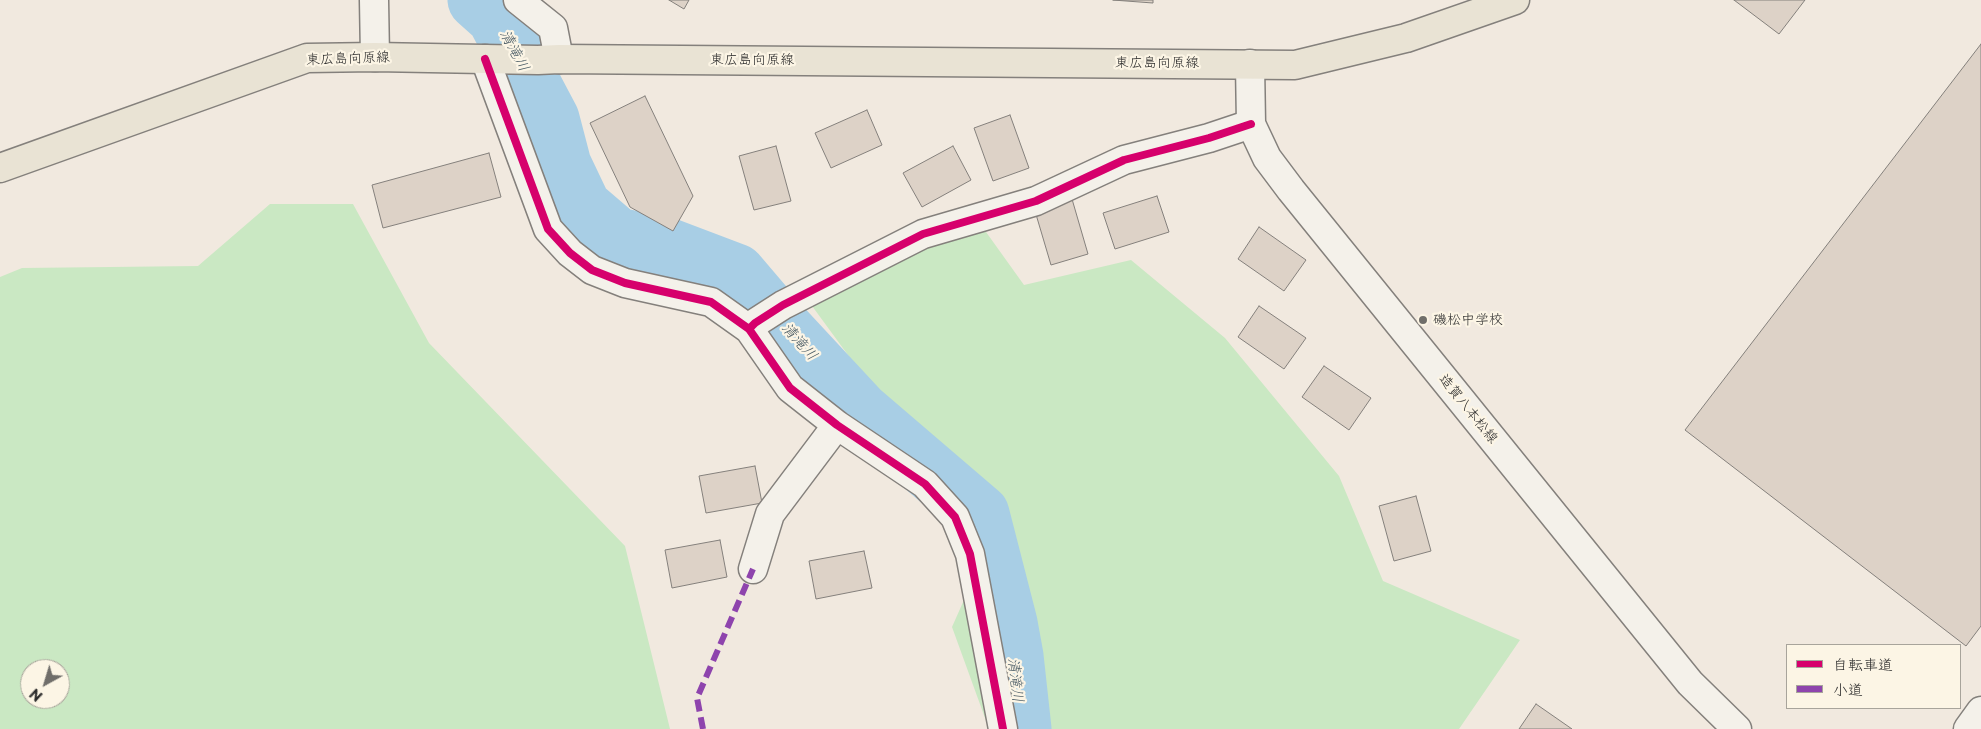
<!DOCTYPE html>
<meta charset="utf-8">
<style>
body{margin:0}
#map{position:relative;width:1981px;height:729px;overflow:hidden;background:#f1e9df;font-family:"Playpen Sans","Klee One",sans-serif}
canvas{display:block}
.legend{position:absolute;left:1786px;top:644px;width:175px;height:65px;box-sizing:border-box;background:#fcf5e5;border:1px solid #a8a49b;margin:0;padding:6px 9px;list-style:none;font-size:15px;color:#2b2b2b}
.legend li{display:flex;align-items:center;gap:10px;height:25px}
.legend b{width:25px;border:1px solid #a8a49b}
.north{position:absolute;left:20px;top:659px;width:50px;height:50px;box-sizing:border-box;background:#fcf5e5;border:1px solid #a8a49b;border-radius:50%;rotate:219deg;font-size:14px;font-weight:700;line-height:20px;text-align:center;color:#2b2b2b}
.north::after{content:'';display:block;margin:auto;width:18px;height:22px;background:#706e6a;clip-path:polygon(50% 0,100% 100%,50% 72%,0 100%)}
</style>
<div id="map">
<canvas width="1981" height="729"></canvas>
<ul class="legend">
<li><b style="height:6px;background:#d6006c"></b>自転車道</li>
<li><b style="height:6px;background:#8e44ad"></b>小道</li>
</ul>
<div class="north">N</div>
</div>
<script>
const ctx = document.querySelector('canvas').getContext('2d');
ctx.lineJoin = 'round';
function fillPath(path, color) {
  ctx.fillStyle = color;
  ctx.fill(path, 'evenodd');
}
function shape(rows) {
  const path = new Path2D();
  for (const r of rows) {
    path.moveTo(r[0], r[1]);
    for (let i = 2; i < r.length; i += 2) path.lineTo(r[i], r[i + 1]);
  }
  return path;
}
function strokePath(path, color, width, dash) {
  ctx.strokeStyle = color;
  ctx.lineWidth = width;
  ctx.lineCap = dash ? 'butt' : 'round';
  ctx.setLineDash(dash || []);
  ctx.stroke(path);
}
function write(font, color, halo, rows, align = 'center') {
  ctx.font = font + ' "Playpen Sans","Klee One",sans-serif';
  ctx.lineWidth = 4.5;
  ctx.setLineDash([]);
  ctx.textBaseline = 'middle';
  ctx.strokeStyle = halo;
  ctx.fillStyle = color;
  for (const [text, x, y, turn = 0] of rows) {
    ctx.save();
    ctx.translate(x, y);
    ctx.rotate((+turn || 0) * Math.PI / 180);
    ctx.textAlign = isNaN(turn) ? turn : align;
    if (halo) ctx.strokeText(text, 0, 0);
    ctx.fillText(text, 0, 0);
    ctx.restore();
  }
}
const green = shape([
 [270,204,353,204,429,343,625,546,670,729,0,729,0,277,22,268,198,266],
 [30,669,60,669,60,699,30,699],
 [976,218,1024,285,1131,260,1225,338,1339,476,1383,581,1520,640,1459,729,989,729,952,627,988,546,804,295]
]);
const river = shape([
 [477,0,496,17,550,119,562,165,582,207,617,237,670,248,736,273,782,327,861,412,980,514,1008,623,1014,656,1022,729]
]);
const building = shape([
 [669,0,689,0,684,9,669,0],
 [1113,0,1153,0,1153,3,1113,0],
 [1734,0,1805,0,1779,34,1734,0],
 [1981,44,1981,626,1966,646,1685,430,1981,44],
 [645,96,693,196,673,231,630,207,590,123,645,96],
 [867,110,882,145,831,168,815,133,867,110],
 [1010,115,1029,168,993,181,974,128,1010,115],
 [776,146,791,201,754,210,739,156,776,146],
 [953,146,971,180,922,207,903,173,953,146],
 [489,153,501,197,383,228,372,185,489,153],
 [1157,196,1169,232,1115,249,1103,213,1157,196],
 [1072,199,1088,254,1051,265,1035,211,1072,199],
 [1259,227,1306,260,1284,291,1238,259,1259,227],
 [1259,306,1306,338,1284,369,1238,337,1259,306],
 [1324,366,1371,398,1349,430,1302,397,1324,366],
 [755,466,762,503,706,513,699,476,755,466],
 [1416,496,1431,551,1394,561,1379,506,1416,496],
 [720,540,727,577,672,588,665,550,720,540],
 [864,551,872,588,816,599,809,561,864,551],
 [1536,704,1572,729,1519,729,1536,704]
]);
const street = shape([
 [518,0,553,28,559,59],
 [485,59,548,229,570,253,592,270,625,283,711,302,749,329,790,388,837,425,925,484,955,517,970,554,1003,729],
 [749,329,755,323,783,305,923,234,1036,201,1124,160,1209,138,1251,124],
 [753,569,770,514,837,425]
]);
const secondary = shape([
 [374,0,375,57],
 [1250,64,1251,124,1267,158,1291,190,1690,683,1737,729],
 [1968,729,1981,711]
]);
const primary = shape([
 [0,168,307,58,375,57,538,60,559,59,1295,65,1406,38,1515,0]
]);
const quiet = shape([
 [703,729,697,698,753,569]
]);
const cycleway = shape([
 [485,59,548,229,570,253,592,270,625,283,711,302,749,329,790,388,837,425,925,484,955,517,970,554,1003,729],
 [749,329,755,323,783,305,923,234,1036,201,1124,160,1209,138,1251,124]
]);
const markers = [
 [1423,320,5,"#706e6a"]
];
const streetNames = [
 ["東広島向原線",348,59,-2],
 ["東広島向原線",752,60],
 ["東広島向原線",1157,63],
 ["造賀八本松線",1468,409,51]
];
const poiNames = [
 ["磯松中学校",1433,320]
];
const waterNames = [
 ["清滝川",514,51,62],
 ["清滝川",799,342,48],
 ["清滝川",1015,680,83]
];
fillPath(green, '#cae8c3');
strokePath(river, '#a8cee5', 59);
fillPath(building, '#ddd2c7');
strokePath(building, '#84807c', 1);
strokePath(street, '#84807c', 31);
strokePath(secondary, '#84807c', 31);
strokePath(primary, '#84807c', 31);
strokePath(street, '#f4f1ea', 28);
strokePath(secondary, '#f4f1ea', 28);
strokePath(primary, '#e9e3d4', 28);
strokePath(quiet, '#8e44ad', 6, [12, 6]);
strokePath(cycleway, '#d6006c', 8);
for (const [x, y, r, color] of markers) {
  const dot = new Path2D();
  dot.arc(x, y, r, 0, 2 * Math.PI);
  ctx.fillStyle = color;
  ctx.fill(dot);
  strokePath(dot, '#fcf5e5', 2);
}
write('14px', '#2b2b2b', '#fcf5e5', streetNames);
write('14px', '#2b2b2b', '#fcf5e5', poiNames, 'left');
write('italic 15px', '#475963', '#fcf5e5', waterNames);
</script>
